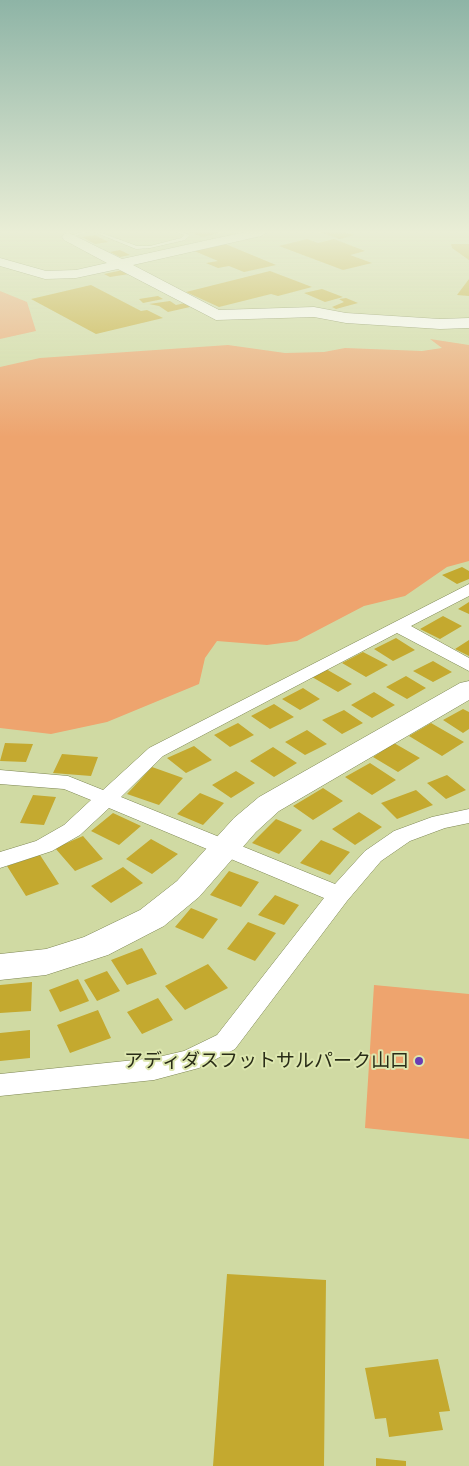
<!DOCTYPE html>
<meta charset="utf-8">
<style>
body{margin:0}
canvas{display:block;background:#d0daa3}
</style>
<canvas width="469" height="1466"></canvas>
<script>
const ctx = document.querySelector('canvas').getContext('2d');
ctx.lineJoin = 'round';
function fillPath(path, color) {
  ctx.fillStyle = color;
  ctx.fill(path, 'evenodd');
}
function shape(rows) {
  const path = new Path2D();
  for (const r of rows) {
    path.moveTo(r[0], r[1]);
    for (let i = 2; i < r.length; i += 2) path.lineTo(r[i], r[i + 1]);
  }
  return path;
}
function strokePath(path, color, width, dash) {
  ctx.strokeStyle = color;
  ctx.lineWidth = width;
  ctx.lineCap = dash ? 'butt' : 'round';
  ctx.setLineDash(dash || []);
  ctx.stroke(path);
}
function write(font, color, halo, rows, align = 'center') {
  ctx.font = font + ' "Public Sans","Noto Sans JP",sans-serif';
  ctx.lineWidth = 4;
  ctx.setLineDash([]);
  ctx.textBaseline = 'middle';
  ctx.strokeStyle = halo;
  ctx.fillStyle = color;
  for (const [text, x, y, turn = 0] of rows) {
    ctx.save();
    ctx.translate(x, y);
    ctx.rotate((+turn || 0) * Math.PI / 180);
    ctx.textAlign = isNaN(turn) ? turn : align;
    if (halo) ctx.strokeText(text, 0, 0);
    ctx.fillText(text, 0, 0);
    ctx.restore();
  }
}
const green = shape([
 [0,291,27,302,36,331,0,339],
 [430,339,469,345,469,561,447,567,405,596,364,606,297,641,267,645,217,641,205,658,199,684,107,722,51,734,0,728,0,367,40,358,228,345,285,353,324,352,345,348,422,351,442,348],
 [374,985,469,994,469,1139,365,1128]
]);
const building = shape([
 [189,232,217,232,220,233,202,237],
 [319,232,344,232,354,235,340,239],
 [95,235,108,242,95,244,82,237],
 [307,239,318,243,334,239,365,251,350,255,372,263,343,270,279,246],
 [223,243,276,265,244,272,229,266,218,268,206,263,218,261,192,250],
 [451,244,469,244,469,260,452,248],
 [120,250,130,255,120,257,110,252],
 [123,270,129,274,110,277,104,274],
 [270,271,312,287,278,296,271,294,219,307,186,292],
 [469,279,469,296,457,295],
 [91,285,141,311,147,310,163,318,96,334,31,299],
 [322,289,343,297,325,302,304,293],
 [158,296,163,299,143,303,139,299],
 [346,298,358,303,336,309,332,307,344,302,339,299],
 [170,301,176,305,185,303,190,307,168,312,159,306,149,304],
 [462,567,469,571,469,579,457,584,442,575],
 [469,602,469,614,458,609],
 [443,616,462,626,440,639,420,629],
 [396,638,415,650,393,661,374,649],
 [469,640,469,656,455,649],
 [363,652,388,665,366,677,342,663],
 [433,661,452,672,433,682,413,671],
 [326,669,352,684,338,692,312,677],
 [406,676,426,688,407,699,386,687],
 [303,688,320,699,300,710,282,699],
 [374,692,395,705,372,718,351,705],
 [274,704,294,717,270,729,251,716],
 [463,709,469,712,469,729,463,733,443,720],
 [344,710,363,723,342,734,322,720],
 [238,723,254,735,230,747,214,735],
 [431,723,464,742,442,756,409,736],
 [307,730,327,744,305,755,285,742],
 [5,743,33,744,26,762,0,761],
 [394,743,420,758,398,772,373,757],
 [194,746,212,760,186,773,167,758],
 [273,747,297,763,274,777,250,761],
 [62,754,98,757,91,776,53,773],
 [370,763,396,780,372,795,345,777],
 [152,767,183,778,159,805,127,794],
 [236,771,255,783,231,798,212,785],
 [447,775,466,790,446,799,427,783],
 [323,788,343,801,313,820,293,806],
 [416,790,433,805,397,819,381,803],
 [200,793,224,803,203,825,177,814],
 [33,795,56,797,44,825,20,823],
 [359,812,382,827,355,845,332,829],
 [113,813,141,826,119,845,91,831],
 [276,819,302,830,279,854,252,843],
 [83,836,103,859,75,871,55,848],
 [151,839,178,854,152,874,126,859],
 [321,840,350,852,330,875,300,863],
 [40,855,59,884,26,896,7,866],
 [123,867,143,883,111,903,91,886],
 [229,871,259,882,241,907,210,895],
 [275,895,299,905,284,925,258,915],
 [191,908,218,919,203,939,175,927],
 [248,922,276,933,255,961,227,949],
 [142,948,157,974,127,985,111,960],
 [208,964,228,988,185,1010,165,986],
 [107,971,120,991,97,1001,84,980],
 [78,979,89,1001,60,1012,49,990],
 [32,982,31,1011,0,1013,0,985],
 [158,998,173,1020,142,1034,127,1012],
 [98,1010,111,1038,70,1053,57,1025],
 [30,1030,30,1058,0,1061,0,1033],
 [227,1274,326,1280,324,1466,213,1466],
 [438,1359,450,1411,439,1412,443,1430,389,1437,386,1418,375,1419,365,1368],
 [376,1458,406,1461,406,1466,376,1466]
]);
const lane = shape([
 [81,232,87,232,69,238,67,237,81,232],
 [94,232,99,232,137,246,150,246,181,238,184,235,176,232,182,232,190,235,185,240,150,248,136,249,94,232]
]);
const street = shape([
 [469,584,469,596,411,626,469,658,469,671,397,633,163,756,121,797,335,884,365,851,394,831,432,817,469,809,469,823,445,828,410,841,381,861,347,901,235,1049,199,1068,154,1080,0,1096,0,1074,154,1058,184,1051,217,1035,324,898,109,808,80,835,52,851,0,868,0,852,36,841,64,825,91,800,64,789,0,784,0,770,68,776,103,790,149,748,469,584]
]);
const secondary = shape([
 [245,232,268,232,261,236,133,265,219,310,314,307,346,313,440,319,469,318,469,328,440,329,346,323,314,317,216,320,118,269,76,278,45,279,0,266,0,258,46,271,76,270,107,263,64,240,62,237,64,234,69,233,122,259,245,232],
 [469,681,469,700,279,811,256,832,199,897,164,926,108,955,46,975,0,980,0,954,46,949,84,937,140,910,177,881,234,818,259,797,460,683,469,681]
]);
const markers = [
 [419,1061,5,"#693db4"]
];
const nearPoinames = [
 ["アディダスフットサルパーク山口",409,1061]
];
fillPath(green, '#eea46e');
fillPath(building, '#c4a92f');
strokePath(lane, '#7d8652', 1);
strokePath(street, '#7d8652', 1);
strokePath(secondary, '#7d8652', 1);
fillPath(lane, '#fff');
fillPath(street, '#fff');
fillPath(secondary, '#fff');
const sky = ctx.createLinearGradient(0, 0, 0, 437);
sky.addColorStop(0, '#8eb4a6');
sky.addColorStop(0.53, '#eaeed6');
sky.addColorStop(1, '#eaeed600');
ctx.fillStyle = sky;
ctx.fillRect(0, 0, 469, 437);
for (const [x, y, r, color] of markers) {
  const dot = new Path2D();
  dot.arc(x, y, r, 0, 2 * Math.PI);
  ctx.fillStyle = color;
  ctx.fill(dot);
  strokePath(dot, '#dde7af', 2);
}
write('19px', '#292c17', '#dde7af', nearPoinames, 'right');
</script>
